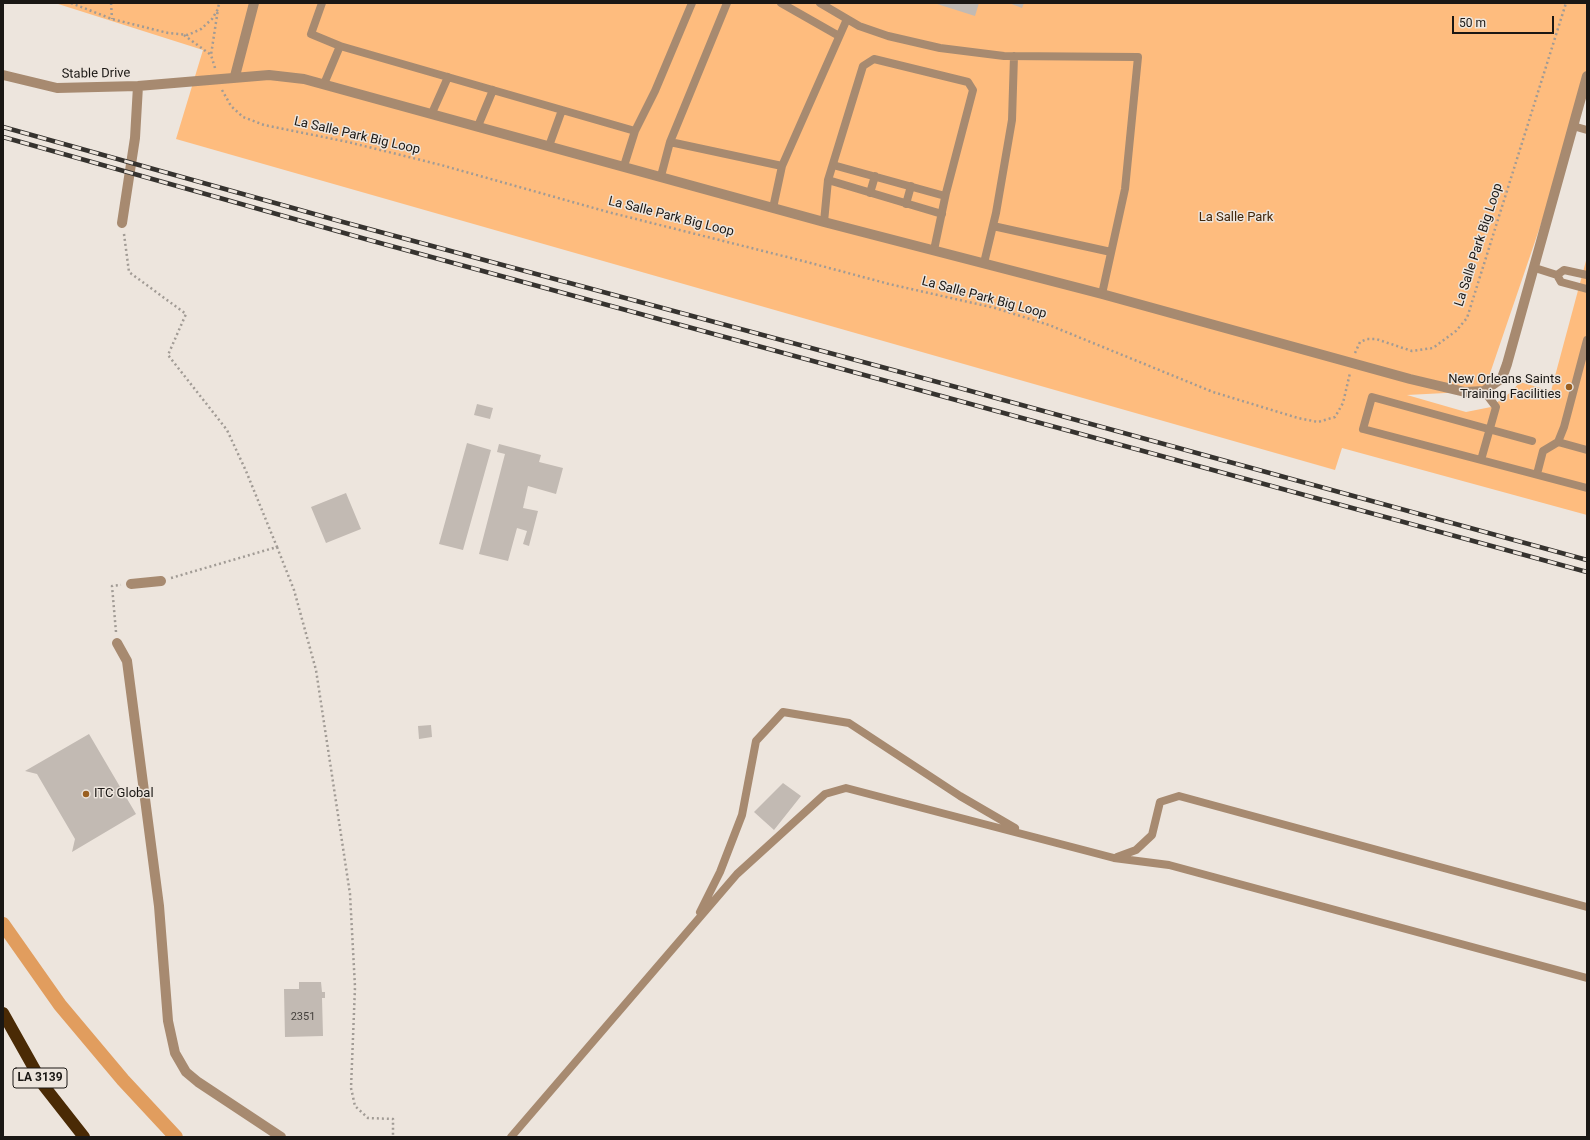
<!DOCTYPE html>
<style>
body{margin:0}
#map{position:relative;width:1590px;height:1140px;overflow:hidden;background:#ede5dd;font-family:Roboto,sans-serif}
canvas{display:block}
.frame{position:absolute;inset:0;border:4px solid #1a1714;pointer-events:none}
.scale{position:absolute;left:1452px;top:16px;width:102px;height:18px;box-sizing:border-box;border:2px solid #1a1714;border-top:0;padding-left:5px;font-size:12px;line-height:14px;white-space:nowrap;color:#1a1714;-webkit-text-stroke:3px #ede5dd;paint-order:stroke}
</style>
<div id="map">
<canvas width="1590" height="1140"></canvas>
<div class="frame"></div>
<div class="scale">50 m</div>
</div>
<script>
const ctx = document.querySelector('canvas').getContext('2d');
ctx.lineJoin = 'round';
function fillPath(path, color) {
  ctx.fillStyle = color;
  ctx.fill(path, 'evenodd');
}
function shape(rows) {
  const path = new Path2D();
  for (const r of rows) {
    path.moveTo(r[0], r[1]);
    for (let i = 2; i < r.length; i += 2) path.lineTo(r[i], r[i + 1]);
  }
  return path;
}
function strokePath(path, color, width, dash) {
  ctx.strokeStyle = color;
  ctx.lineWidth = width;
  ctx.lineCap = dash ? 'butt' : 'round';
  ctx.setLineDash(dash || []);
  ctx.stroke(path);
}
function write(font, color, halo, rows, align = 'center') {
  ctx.font = font + ' Roboto,sans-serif';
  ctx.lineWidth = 3;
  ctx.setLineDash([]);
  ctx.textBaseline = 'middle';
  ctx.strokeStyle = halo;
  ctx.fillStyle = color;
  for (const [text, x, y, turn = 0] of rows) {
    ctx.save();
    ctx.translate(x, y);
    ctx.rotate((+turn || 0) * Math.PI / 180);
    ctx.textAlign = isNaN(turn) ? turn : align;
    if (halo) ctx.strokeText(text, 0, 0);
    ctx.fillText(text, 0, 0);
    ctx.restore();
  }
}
const green = shape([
 [55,3,1587,3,1587,89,1484,391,1407,395,1466,412,1491,407,1511,392,1520,382,1551,391,1587,257,1587,515,1342,448,1335,470,176,139,203,50]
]);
const canal = shape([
 [3,924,60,1005,123,1080,176,1137]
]);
const building = shape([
 [934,3,979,3,975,16],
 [1009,3,1024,3,1022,8],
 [477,404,493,408,490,419,474,415],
 [467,443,491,450,463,550,439,544],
 [499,444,541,455,539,462,563,468,556,494,528,486,523,508,538,511,529,546,523,544,527,531,517,528,508,561,479,554,505,454,497,452],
 [346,493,361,529,326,543,311,507],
 [431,725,432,737,419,739,418,726],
 [89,734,136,814,72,852,75,839,37,774,25,771],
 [783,783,801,796,774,830,754,812],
 [299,982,321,982,322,992,325,992,325,998,322,998,323,1036,285,1037,284,989,299,989]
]);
const path = shape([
 [71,3,112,19,168,33,188,35,201,29,212,19,218,9,219,3],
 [111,3,112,19],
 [184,35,211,55],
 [215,68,211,55,218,9],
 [222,90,231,106,243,117,264,125,348,142,441,165,608,212,803,261,889,284,995,308,1049,325,1213,392,1298,418,1318,422,1335,417,1343,403,1350,373],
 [124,234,129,272,186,314,168,355,227,430,246,471,277,547,171,578],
 [1355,353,1360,342,1367,339,1376,339,1412,351,1433,348,1456,331,1467,318,1566,3],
 [277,547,294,590,316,670,350,894,355,987,351,1088,355,1106,368,1118,393,1119,393,1137],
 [116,632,112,586,121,585]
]);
const service = shape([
 [322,3,311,34,340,46,635,131],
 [781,3,839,36],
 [820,3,859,26,888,36,940,48,1004,56,1138,57,1125,189,1102,294],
 [324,84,340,46],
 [432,113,448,77],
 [478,126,493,90],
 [1573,126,1587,130],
 [670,142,782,166],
 [549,146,562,110],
 [833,165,945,196],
 [624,166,635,131,655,91,692,3],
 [661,176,670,142,727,3],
 [828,180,942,214],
 [870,193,875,176],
 [906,204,911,186],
 [773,208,782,166,847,19],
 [824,222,828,180,863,66,874,59,968,82,973,90,946,193,934,250],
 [993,226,1111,252],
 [984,263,996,213,1012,120,1014,56],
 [1535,268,1557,275,1561,282,1587,289],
 [1557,275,1564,270,1587,275],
 [1484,391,1496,407,1481,460,1587,488],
 [1558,442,1587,450],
 [1481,460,1363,429,1372,397,1532,441],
 [1537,474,1543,451,1558,442,1564,427,1587,340],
 [1117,857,1136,850,1152,835,1160,802,1179,796,1587,907],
 [700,912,720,872,742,815,756,741,783,712,849,723,960,796,1015,828],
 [511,1137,737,874,825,794,846,788,1114,858,1169,865,1587,978]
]);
const minor = shape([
 [3,75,57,88,138,86,269,75,304,79,824,222,1102,294,1410,379,1465,392,1484,391,1502,378,1507,364,1587,76],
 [235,76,254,3],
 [122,223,135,138,138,86],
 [131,584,161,581],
 [117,643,127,661,159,906,168,1021,175,1053,186,1072,198,1082,281,1137]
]);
const motorway = shape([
 [3,1013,44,1086,84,1137]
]);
const rail = shape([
 [3,127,343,222,956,387,1587,560],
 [3,137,369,240,1587,572]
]);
const markers = [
 [1569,387,4,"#9a5f20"],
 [86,794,4,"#9a5f20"]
];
const numberNames = [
 ["2351",303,1017]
];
const shields = [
 [40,1078,54]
];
const shieldNames = [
 ["LA 3139",40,1078]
];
const streetNames = [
 ["Stable Drive",96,74,-1],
 ["La Salle Park Big Loop",357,136,13],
 ["La Salle Park Big Loop",671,217,14],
 ["La Salle Park Big Loop",1479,245,-72],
 ["La Salle Park Big Loop",984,298,15]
];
const parkNames = [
 ["La Salle Park",1236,218]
];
const poiNames = [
 ["New Orleans Saints",1561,380],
 ["Training Facilities",1561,395],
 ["ITC Global",94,794,"left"]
];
fillPath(green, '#febc7e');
strokePath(canal, '#e19d5e', 14);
fillPath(building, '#c2bab3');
strokePath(path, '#a19b95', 2.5, [2, 3]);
strokePath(service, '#a78a70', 8);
strokePath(minor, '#a78a70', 10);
strokePath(motorway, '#4a2a05', 12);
strokePath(rail, '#36332f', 4.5);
strokePath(rail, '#ede5dd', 3, [9]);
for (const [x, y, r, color] of markers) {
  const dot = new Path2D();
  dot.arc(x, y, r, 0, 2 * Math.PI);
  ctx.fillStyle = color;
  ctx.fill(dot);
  strokePath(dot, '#ede5dd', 1.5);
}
write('11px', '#44403c', null, numberNames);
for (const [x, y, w] of shields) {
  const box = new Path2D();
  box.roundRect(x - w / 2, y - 10, w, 20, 3);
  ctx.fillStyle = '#ede5dd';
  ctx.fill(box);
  strokePath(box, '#1a1714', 1);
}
write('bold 12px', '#1a1714', null, shieldNames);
write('13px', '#1a1714', '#ede5dd', streetNames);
write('13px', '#41260a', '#ede5dd', parkNames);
write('13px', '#1a1714', '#ede5dd', poiNames, 'right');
</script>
